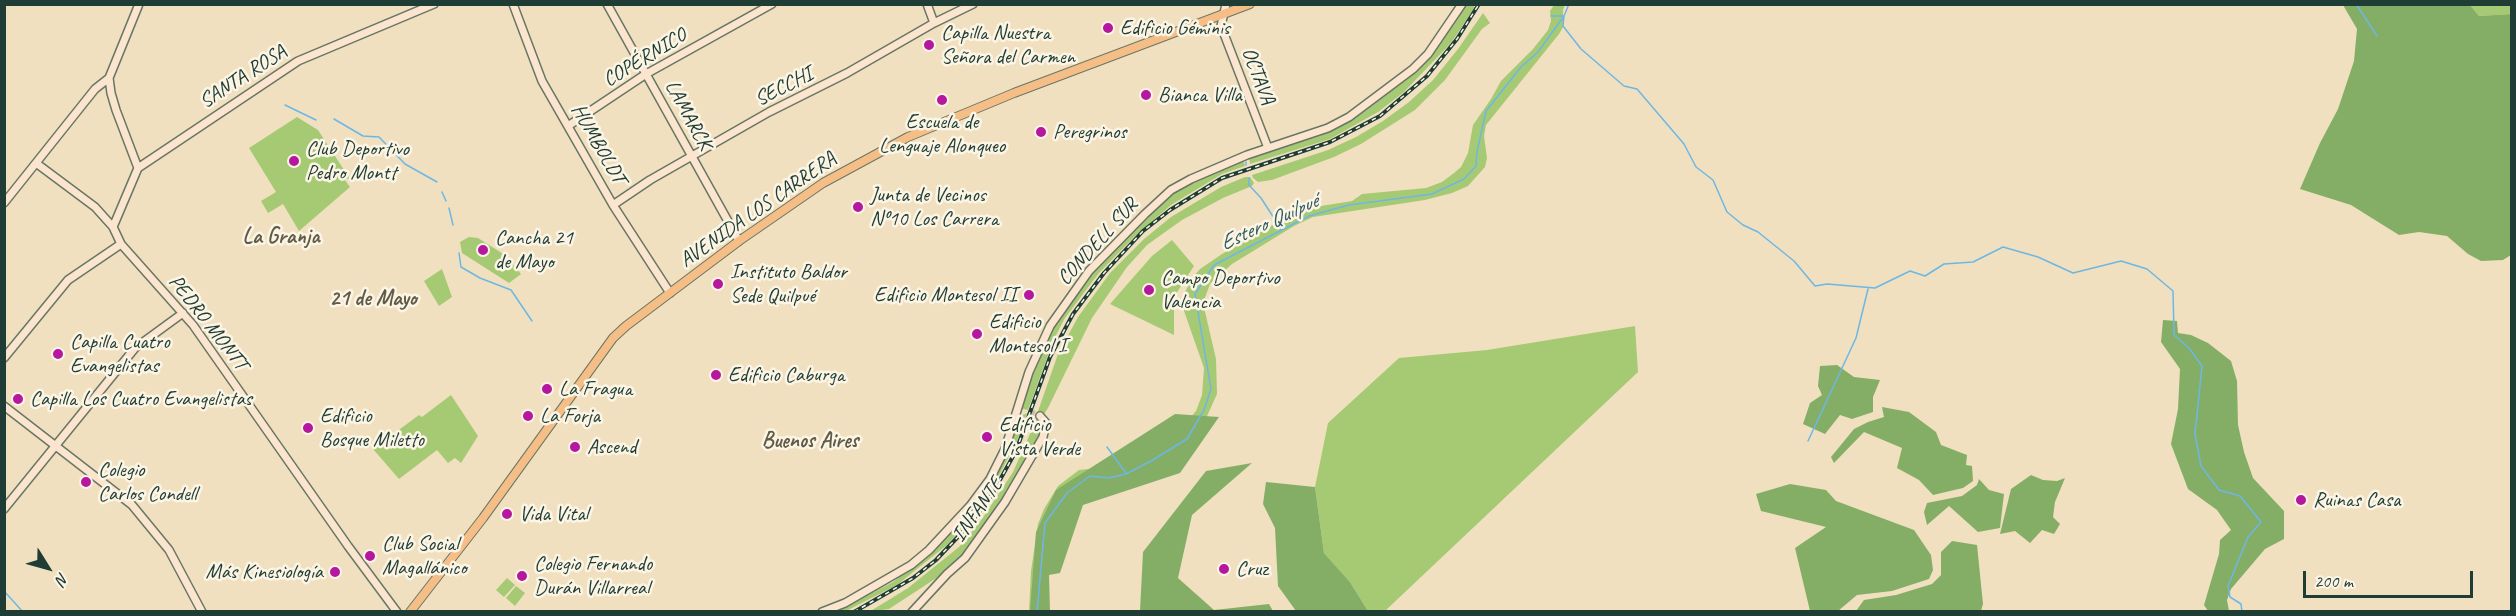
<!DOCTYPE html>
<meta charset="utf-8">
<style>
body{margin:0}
#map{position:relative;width:2516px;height:616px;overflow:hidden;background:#f0e0bf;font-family:Caveat,sans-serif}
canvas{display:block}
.frame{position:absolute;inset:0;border:6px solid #1f3d34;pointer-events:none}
.north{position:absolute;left:18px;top:538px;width:60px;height:60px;-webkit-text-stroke:4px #fcf5e5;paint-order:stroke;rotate:127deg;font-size:16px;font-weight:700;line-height:24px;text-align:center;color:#1f3d34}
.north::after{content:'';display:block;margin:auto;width:21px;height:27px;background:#1f3d34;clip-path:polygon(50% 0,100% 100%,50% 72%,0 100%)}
.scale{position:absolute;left:2303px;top:571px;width:170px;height:27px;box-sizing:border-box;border:3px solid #1f3d34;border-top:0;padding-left:8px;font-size:18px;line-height:21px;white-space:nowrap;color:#1f3d34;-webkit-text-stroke:4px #fcf5e5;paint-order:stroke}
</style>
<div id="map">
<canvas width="2516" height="616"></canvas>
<div class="frame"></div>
<div class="north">N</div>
<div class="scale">200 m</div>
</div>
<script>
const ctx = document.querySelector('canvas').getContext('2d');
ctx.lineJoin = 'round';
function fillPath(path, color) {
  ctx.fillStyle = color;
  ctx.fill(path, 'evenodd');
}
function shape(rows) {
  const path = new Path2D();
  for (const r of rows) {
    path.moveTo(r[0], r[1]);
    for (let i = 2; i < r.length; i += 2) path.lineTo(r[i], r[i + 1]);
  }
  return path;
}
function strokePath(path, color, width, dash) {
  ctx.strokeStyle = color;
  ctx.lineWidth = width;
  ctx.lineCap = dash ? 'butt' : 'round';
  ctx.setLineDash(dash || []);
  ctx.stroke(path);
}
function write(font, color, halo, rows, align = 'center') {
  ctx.font = font + ' Caveat,sans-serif';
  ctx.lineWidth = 5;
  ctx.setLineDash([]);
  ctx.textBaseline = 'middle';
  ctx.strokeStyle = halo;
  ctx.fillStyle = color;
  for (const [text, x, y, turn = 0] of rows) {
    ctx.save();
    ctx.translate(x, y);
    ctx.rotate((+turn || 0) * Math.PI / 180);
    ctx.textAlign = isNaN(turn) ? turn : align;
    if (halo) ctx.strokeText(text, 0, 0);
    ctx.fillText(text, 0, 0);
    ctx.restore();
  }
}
const green = shape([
 [1465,5,1471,5,1475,7,1451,43,1404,92,1378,112,1330,139,1250,164,1249,156,1294,143,1364,109,1386,94,1424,63,1437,48],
 [1554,5,1565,5,1563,10,1563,27,1559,34,1486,125,1484,136,1487,158,1485,167,1468,186,1452,193,1425,200,1313,217,1294,226,1232,264,1210,284,1203,303,1216,359,1217,394,1203,425,1057,511,1042,611,1029,612,1031,571,1038,524,1044,509,1058,486,1079,470,1107,467,1179,431,1196,411,1202,395,1204,368,1184,311,1186,290,1193,277,1200,269,1222,254,1290,215,1315,207,1352,201,1362,194,1426,188,1442,182,1454,173,1461,167,1468,153,1473,125,1491,99,1501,81,1533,49,1548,30,1551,21,1550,11],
 [2470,5,2511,5,2511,14,2479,16],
 [1483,13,1490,23,1482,29,1445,80,1415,110,1361,144,1334,157,1272,180,1258,182,1253,178,1252,175,1328,150,1356,137,1383,121,1409,102,1433,80,1458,49],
 [297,117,318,130,350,179,344,179,350,187,299,231,283,204,268,213,261,201,276,192,249,148],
 [1243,158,1245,166,1222,174,1171,205,1134,237,1099,273,1065,318,1054,339,1028,410,1023,409,1021,406,1031,372,1053,326,1096,267,1169,194],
 [1245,177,1250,177,1254,183,1252,186,1223,198,1182,220,1147,245,1127,267,1092,318,1048,408,1044,414,1037,414,1058,354,1078,317,1110,273,1144,239,1171,217,1221,187],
 [469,237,478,238,505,255,521,274,509,283,462,253,460,242],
 [1172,240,1194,266,1174,297,1174,335,1110,304,1152,256],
 [442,269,452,297,439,306,424,281],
 [1635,326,1638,372,1385,611,1368,611,1350,582,1324,553,1315,487,1328,423,1399,358,1487,350],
 [451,395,478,436,461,463,455,458,448,463,437,450,399,479,373,449,419,415,422,417],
 [1027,413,1017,441,991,491,976,513,947,545,897,585,846,611,836,612,893,582,936,548,984,495,1005,457,1019,417],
 [1037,418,1040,421,1042,432,1000,505,963,556,938,577,889,609,869,612,908,588,959,547,980,522,1013,472],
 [507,578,515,585,504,597,496,590],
 [516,586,525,593,515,606,506,598]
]);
const forest = shape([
 [2343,5,2470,5,2479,16,2511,14,2511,255,2503,260,2481,261,2468,254,2447,236,2419,232,2399,235,2351,205,2300,189,2320,143,2338,109,2354,61,2357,29],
 [2163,320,2177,321,2178,333,2191,335,2208,343,2231,361,2237,381,2238,425,2244,452,2253,478,2284,511,2284,539,2265,549,2231,589,2227,600,2229,611,2208,611,2204,605,2219,554,2220,540,2231,530,2217,510,2188,489,2171,444,2178,409,2180,369,2161,342],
 [1837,365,1854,377,1880,380,1873,397,1873,412,1852,419,1840,415,1825,434,1803,424,1810,403,1822,395,1818,386,1820,366],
 [1882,407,1909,412,1936,432,1941,445,1967,455,1966,465,1972,466,1973,481,1963,488,1933,495,1919,480,1897,468,1902,448,1864,432,1834,463,1831,457,1854,429,1868,422,1884,417],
 [1175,414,1219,417,1180,473,1083,505,1060,573,1049,575,1050,611,1030,611,1036,532,1056,490],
 [1252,463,1192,515,1178,578,1214,610,1269,604,1273,611,1140,611,1143,552,1206,471],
 [2031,475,2043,480,2057,481,2065,478,2055,502,2053,517,2060,524,2054,534,2042,530,2030,543,2015,531,2000,534,2011,489],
 [1979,479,1989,490,2004,494,2000,528,1978,532,1949,506,1927,525,1924,512,1927,503,1962,496,1977,485],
 [1266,482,1315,487,1324,553,1350,582,1368,611,1296,611,1278,586,1275,528,1263,504],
 [1790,484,1826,490,1836,501,1914,530,1931,555,1933,570,1929,579,1892,591,1857,595,1838,611,1810,611,1795,548,1826,527,1761,511,1756,494],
 [1952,541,1977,545,1983,604,1981,611,1856,611,1864,600,1896,595,1932,584,1941,575,1941,552]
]);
const stream = shape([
 [2356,4,2377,36],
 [1551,16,1564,16,1563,26,1581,49,1624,86,1637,89,1684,144,1696,167,1713,180,1727,212,1743,225,1758,232,1794,261,1815,286,1827,284,1875,288,1910,271,1925,276,1944,264,1973,262,2003,247,2038,257,2073,273,2121,261,2147,269,2173,291,2174,335,2189,348,2202,366,2195,434,2201,466,2219,490,2240,496,2261,522,2248,537,2228,586,2230,597,2241,604,2242,612],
 [285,105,316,120],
 [334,119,363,136,379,137,405,164,437,182],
 [1246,162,1246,165],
 [1249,178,1249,185,1261,198,1281,229],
 [442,192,446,201],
 [449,208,453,225],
 [459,253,461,267,480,278,511,290,532,321],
 [1808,441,1856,338,1868,289],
 [1107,447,1126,473],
 [4,591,23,612],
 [1037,612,1045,523,1067,493,1090,476,1109,478,1126,474,1151,461,1187,439,1204,410,1211,389,1195,294,1214,265,1309,216,1349,205,1432,194,1464,179,1476,166,1477,152,1486,111,1521,67,1538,52,1564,16,1569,4]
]);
const secondaryTunnel = shape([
 [1028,412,1040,416]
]);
const secondary = shape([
 [513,4,542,81,613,205,670,293],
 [607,4,739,241],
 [927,4,934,23],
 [1226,4,1221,26,1268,148],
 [109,78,111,93,116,110,138,168],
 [568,126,646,74,772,4],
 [36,163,95,207,113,227,121,244,193,325,348,546,397,612],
 [4,203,95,89,109,78,139,4],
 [613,205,650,180,769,112,847,73,934,23,973,4],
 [113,227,138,168,298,61,434,4],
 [4,358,68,280,121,244],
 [4,406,132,505,169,550,202,612],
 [4,509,135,348,183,313],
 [822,612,845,603,911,565,929,550,970,506,990,479,1005,449,1029,372,1050,326,1089,271,1145,214,1171,190,1191,179,1247,155,1328,128,1349,117,1413,69,1428,54,1462,4],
 [912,612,947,574,965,558,1005,502,1043,437,1046,423,1040,416]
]);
const primary = shape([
 [410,612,483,518,613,338,626,326,739,241,823,183,908,137,1014,93,1250,4]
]);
const rail = shape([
 [854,612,913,578,936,560,972,522,991,496,1016,451,1050,357,1073,314,1104,273,1143,231,1170,210,1222,178,1330,142,1380,116,1427,76,1457,39,1479,4]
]);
const markers = [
 [1108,28,6,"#b5179e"],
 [929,45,6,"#b5179e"],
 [1146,95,6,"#b5179e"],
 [942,100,6,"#b5179e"],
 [1041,132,6,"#b5179e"],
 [294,161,6,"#b5179e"],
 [858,207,6,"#b5179e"],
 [483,250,6,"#b5179e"],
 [718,284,6,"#b5179e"],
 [1149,290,6,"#b5179e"],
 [1029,295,6,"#b5179e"],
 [977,334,6,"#b5179e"],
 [58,354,6,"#b5179e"],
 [716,375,6,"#b5179e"],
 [547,389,6,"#b5179e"],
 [18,399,6,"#b5179e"],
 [528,416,6,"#b5179e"],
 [308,428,6,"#b5179e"],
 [987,437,6,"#b5179e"],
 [575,447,6,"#b5179e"],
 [86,482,6,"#b5179e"],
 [2301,500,6,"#b5179e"],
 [507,514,6,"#b5179e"],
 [370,556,6,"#b5179e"],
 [1224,569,6,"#b5179e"],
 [335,572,6,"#b5179e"],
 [522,576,6,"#b5179e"]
];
const poiNames = [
 ["Edificio Géminis",1120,28],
 ["Capilla Nuestra",941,33],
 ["Señora del Carmen",941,57],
 ["Bianca Villa",1158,95],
 ["Escuela de",942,122,"center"],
 ["Lenguaje Alonqueo",942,146,"center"],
 ["Peregrinos",1053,132],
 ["Club Deportivo",306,149],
 ["Pedro Montt",306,173],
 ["Junta de Vecinos",870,195],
 ["Nº10 Los Carrera",870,219],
 ["Cancha 21",495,238],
 ["de Mayo",495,262],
 ["Instituto Baldor",730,272],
 ["Sede Quilpué",730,296],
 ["Campo Deportivo",1161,278],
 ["Valencia",1161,302],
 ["Edificio Montesol II",1017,295,"right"],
 ["Edificio",989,322],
 ["Montesol I",989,346],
 ["Capilla Cuatro",70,342],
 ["Evangelistas",70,366],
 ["Edificio Caburga",728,375],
 ["La Fragua",559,389],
 ["Capilla Los Cuatro Evangelistas",30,399],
 ["Edificio",320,416],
 ["Bosque Miletto",320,440],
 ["La Forja",540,416],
 ["Edificio",999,425],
 ["Vista Verde",999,449],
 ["Ascend",587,447],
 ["Colegio",98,470],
 ["Carlos Condell",98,494],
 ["Ruinas Casa",2313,500],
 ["Vida Vital",519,514],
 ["Club Social",382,544],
 ["Magallánico",382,568],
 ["Colegio Fernando",534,564],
 ["Durán Villarreal",534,588],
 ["Cruz",1236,569],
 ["Más Kinesiología",323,572,"right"]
];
const streetNames = [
 ["COPÉRNICO",645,58,-31],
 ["OCTAVA",1258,76,69],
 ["SANTA ROSA",243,77,-33],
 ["SECCHI",784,87,-27],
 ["LAMARCK",688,115,61],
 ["HUMBOLDT",598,144,60],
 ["AVENIDA LOS CARRERA",758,210,-35],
 ["CONDELL SUR",1098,242,-48],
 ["PEDRO MONTT",208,323,52],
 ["INFANTE",978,510,-55]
];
const waterNames = [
 ["Estero Quilpué",1269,223,-25]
];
const neighbourhoodNames = [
 ["La Granja",281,237],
 ["21 de Mayo",373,299],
 ["Buenos Aires",810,441]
];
fillPath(green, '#a6ca74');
fillPath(forest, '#84ae66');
strokePath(stream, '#6db7e5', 1.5);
strokePath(secondaryTunnel, '#c6bfa3', 7, [7, 3.5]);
strokePath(secondary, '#687665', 10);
strokePath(primary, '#687665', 10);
strokePath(secondary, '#fbe5cf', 7);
strokePath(primary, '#f6be87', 8);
strokePath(rail, '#1f3d34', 4);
strokePath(rail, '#fcf5e5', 1.5, [4.5]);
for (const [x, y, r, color] of markers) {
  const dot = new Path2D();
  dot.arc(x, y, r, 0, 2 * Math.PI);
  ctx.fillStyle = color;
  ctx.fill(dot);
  strokePath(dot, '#fcf5e5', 2);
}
write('21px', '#1f3d34', '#fcf5e5', poiNames, 'left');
write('21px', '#1f3d34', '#fcf5e5', streetNames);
write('italic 22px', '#325c60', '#fcf5e5', waterNames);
write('bold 22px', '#605c48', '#fcf5e5', neighbourhoodNames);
</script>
